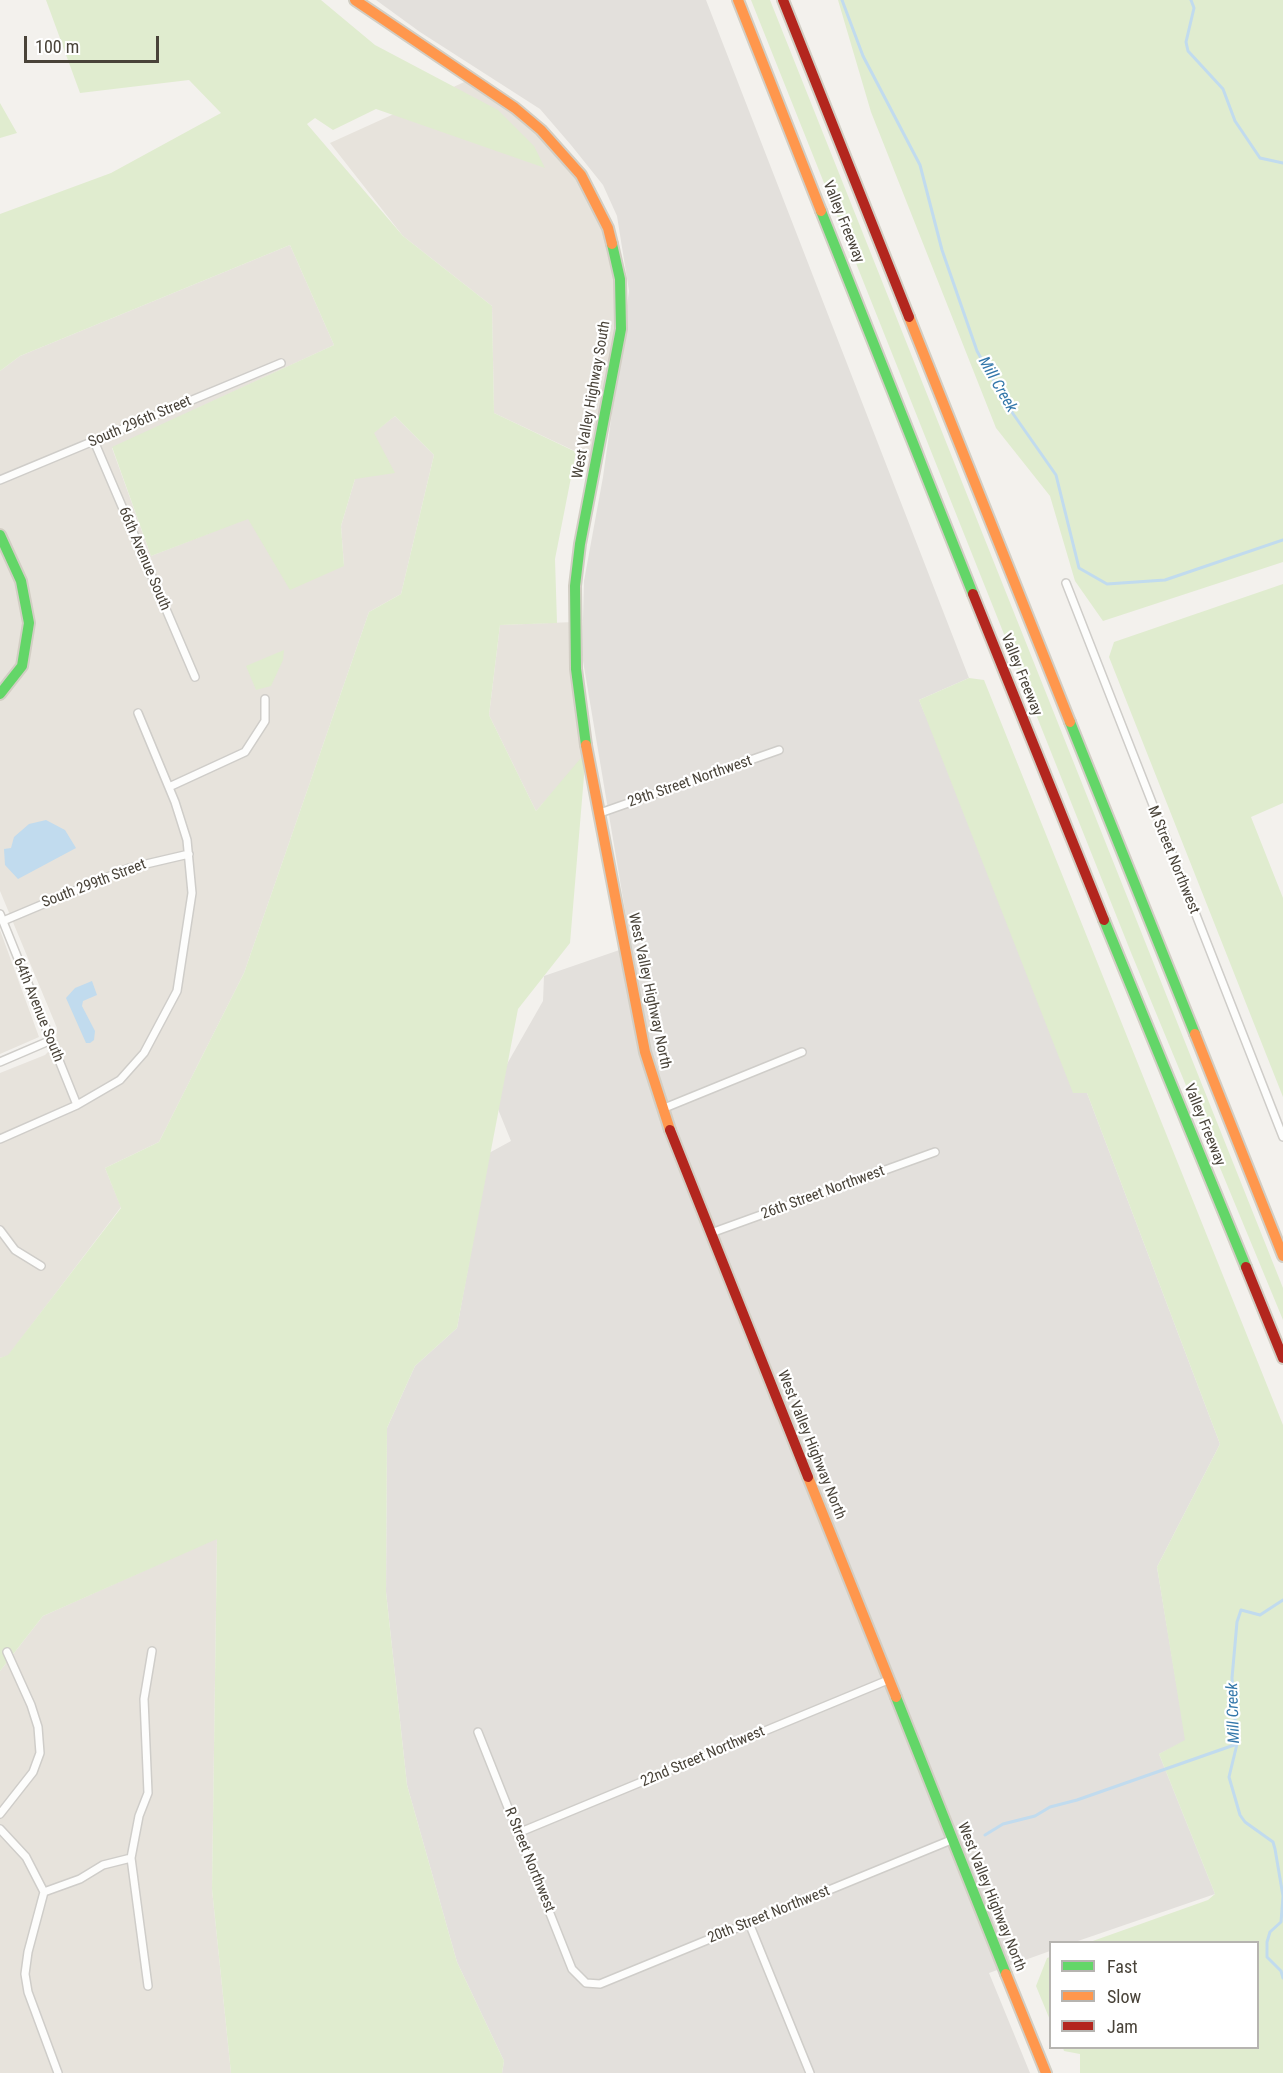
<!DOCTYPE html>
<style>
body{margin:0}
#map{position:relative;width:1283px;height:2073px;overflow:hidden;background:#f3f1ed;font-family:"Roboto Condensed",sans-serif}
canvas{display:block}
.legend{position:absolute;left:1049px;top:1941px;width:210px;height:108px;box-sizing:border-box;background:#fff;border:2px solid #b6b4b0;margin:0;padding:8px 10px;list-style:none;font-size:18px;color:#494339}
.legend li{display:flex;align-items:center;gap:12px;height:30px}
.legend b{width:30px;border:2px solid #b6b4b0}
.scale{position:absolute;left:24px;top:36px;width:135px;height:27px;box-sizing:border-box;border:3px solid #494339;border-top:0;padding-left:8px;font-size:18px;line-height:21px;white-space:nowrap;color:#494339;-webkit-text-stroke:4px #fff;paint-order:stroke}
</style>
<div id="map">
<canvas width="1283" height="2073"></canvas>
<ul class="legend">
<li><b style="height:8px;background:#63d668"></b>Fast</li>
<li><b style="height:8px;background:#ff974d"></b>Slow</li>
<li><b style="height:8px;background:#b3261e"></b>Jam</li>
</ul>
<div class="scale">100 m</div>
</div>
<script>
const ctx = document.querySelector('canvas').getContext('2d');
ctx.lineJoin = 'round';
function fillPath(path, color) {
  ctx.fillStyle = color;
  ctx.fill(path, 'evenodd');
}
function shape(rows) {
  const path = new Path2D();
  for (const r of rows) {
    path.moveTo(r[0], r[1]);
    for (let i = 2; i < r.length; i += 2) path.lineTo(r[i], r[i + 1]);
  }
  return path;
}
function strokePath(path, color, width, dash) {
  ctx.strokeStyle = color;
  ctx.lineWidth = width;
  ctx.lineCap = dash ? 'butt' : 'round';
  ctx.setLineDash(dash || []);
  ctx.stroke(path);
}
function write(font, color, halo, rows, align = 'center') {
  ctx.font = font + ' "Roboto Condensed",sans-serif';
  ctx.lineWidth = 4.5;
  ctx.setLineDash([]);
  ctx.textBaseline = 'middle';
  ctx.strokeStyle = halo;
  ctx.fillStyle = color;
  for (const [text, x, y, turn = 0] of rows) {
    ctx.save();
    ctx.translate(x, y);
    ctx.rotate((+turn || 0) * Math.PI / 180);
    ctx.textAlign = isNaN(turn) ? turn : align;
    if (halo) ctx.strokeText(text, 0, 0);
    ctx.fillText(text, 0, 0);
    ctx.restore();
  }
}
const residential = shape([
 [471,79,551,138,598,206,621,297,596,461,494,413,492,306,403,236,330,143],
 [290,245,334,345,112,448,151,556,248,518,344,566,341,526,355,479,373,433,395,416,434,455,401,594,369,612,244,973,159,1142,105,1168,121,1207,8,1356,0,1358,0,1073,45,1055,56,1044,57,1028,0,891,0,371,20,356],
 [574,622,587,754,536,811,489,715,500,625],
 [0,930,39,1037,0,1054],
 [217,1538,212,1889,231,2073,0,2073,0,1671,43,1616]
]);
const industrial = shape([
 [376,0,706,0,969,678,919,700,1087,1093,1220,1444,1157,1567,1186,1741,1159,1754,1215,1894,1075,1942,1050,1942,1050,1951,989,1973,1030,2073,502,2073,504,2061,457,1962,407,1785,386,1592,387,1428,415,1366,457,1328,489,1153,511,1141,491,1092,543,1001,544,976,631,946,582,655,584,581,603,477,629,291,617,216,603,185,571,145,540,109,420,32]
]);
const green = shape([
 [46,0,321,0,375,45,498,110,534,146,545,168,376,109,333,130,315,118,307,124,403,236,492,306,494,413,576,452,555,559,557,623,500,625,489,715,536,811,586,752,570,943,518,1009,457,1328,415,1366,387,1428,386,1592,407,1785,457,1962,504,2061,502,2073,231,2073,212,1889,217,1539,43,1616,0,1671,0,1358,8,1355,121,1208,105,1168,159,1142,244,973,369,612,401,594,434,455,395,416,374,433,395,473,355,479,341,526,344,566,290,590,248,519,151,556,112,447,334,345,290,245,20,356,0,371,0,214,111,173,221,113,189,80,80,93],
 [751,0,770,0,1283,1288,1283,1320,1132,955],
 [838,0,1283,0,1283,562,1103,621,1075,581,1050,496,996,428,871,112],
 [0,103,17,133,0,138],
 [1283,584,1283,803,1251,817,1283,898,1283,1097,1109,657,1114,642],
 [284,650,283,660,271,686,256,690,246,666],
 [969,678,984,680,1283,1425,1283,2073,1080,2073,1080,2054,1064,2051,1063,2048,1258,2048,1258,1942,1090,1942,1208,1900,1215,1894,1159,1754,1185,1740,1157,1567,1220,1444,1087,1093,1073,1093,919,700],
 [1050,1957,1050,2020,1036,1986,1047,1958]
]);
const water = shape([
 [46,820,65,830,76,848,18,879,5,865,4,849,11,848,14,837,29,824],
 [92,981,97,995,83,1001,82,1006,95,1031,94,1040,90,1043,86,1043,66,998,75,988]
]);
const stream = shape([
 [842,0,863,56,920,165,942,250,977,351,1009,408,1056,475,1079,568,1107,584,1165,580,1283,540],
 [1191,0,1194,8,1186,42,1188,51,1223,89,1235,121,1260,158,1283,163],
 [1283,1600,1260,1615,1241,1610,1237,1622,1232,1678,1237,1744,1229,1777,1240,1815,1245,1822,1273,1842,1275,1849,1283,1896,1281,1922,1270,1932,1267,1942,1267,1957,1281,1971,1283,1978],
 [985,1835,1003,1824,1035,1816,1050,1807,1077,1800,1237,1744]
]);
const street = shape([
 [94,441,195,677],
 [0,480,281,363],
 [1066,583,1283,1137],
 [169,787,245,752,265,721,265,699],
 [600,813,779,750],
 [0,914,77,1105],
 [3,921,129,868,189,854],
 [0,1062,49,1041],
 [662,1109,802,1052],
 [0,1139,77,1105,120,1080,144,1053,177,991,192,893,187,840,175,802,138,713],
 [0,1230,15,1250,41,1266],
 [711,1233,935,1152],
 [478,1732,572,1969,586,1983,600,1984,951,1840],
 [0,1814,33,1772,40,1753,38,1727,31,1705,7,1652],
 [0,1829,26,1857,44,1892,28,1952,25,1974,28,1992,58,2073],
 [518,1833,888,1680],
 [44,1892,80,1879,103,1865,131,1858],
 [749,1923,810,2073],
 [148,1986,131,1858,139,1816,148,1793,144,1699,152,1651]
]);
const fast = shape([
 [821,211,973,594],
 [0,535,21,581,29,623,22,666,0,694],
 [1070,722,1195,1034],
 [586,745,576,669,575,586,580,544,621,329,620,279,612,244],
 [1104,920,1246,1267],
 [896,1697,1006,1974]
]);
const slow = shape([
 [355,0,515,108,541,130,581,175,608,228,612,244],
 [738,0,821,211],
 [909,317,1070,722],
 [586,745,645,1052,670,1130],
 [1195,1034,1283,1256],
 [808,1477,896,1697],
 [1006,1974,1046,2073]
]);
const jam = shape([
 [783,0,909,317],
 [973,594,1104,920],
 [670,1130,808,1477],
 [1246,1267,1283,1358]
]);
const streetNames = [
 ["Valley Freeway",843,222,68],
 ["West Valley Highway South",592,400,-80],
 ["South 296th Street",140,422,-23],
 ["66th Avenue South",144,559,67],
 ["Valley Freeway",1021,675,68],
 ["29th Street Northwest",690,782,-19],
 ["M Street Northwest",1173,860,68],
 ["South 299th Street",94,884,-21],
 ["West Valley Highway North",649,991,78],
 ["64th Avenue South",38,1010,68],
 ["Valley Freeway",1204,1125,68],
 ["26th Street Northwest",823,1193,-20],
 ["West Valley Highway North",811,1445,68],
 ["22nd Street Northwest",703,1757,-23],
 ["R Street Northwest",529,1860,68],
 ["West Valley Highway North",991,1897,68],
 ["20th Street Northwest",769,1915,-22]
];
const waterNames = [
 ["Mill Creek",997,385,60],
 ["Mill Creek",1234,1713,-92]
];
fillPath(residential, '#e7e3dc');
fillPath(industrial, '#e3e0dc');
fillPath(green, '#e0eccf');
fillPath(water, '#c1dbee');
strokePath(stream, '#c1dbee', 3);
strokePath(street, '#cfcdc9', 10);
strokePath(fast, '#d2cec4', 14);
strokePath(slow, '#d2cec4', 14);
strokePath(jam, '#d2cec4', 14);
strokePath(street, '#fdfdfc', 7);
strokePath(fast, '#63d668', 10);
strokePath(slow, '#ff974d', 10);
strokePath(jam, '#b3261e', 10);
write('15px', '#494339', '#fff', streetNames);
write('italic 16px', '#3477aa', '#fff', waterNames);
</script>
